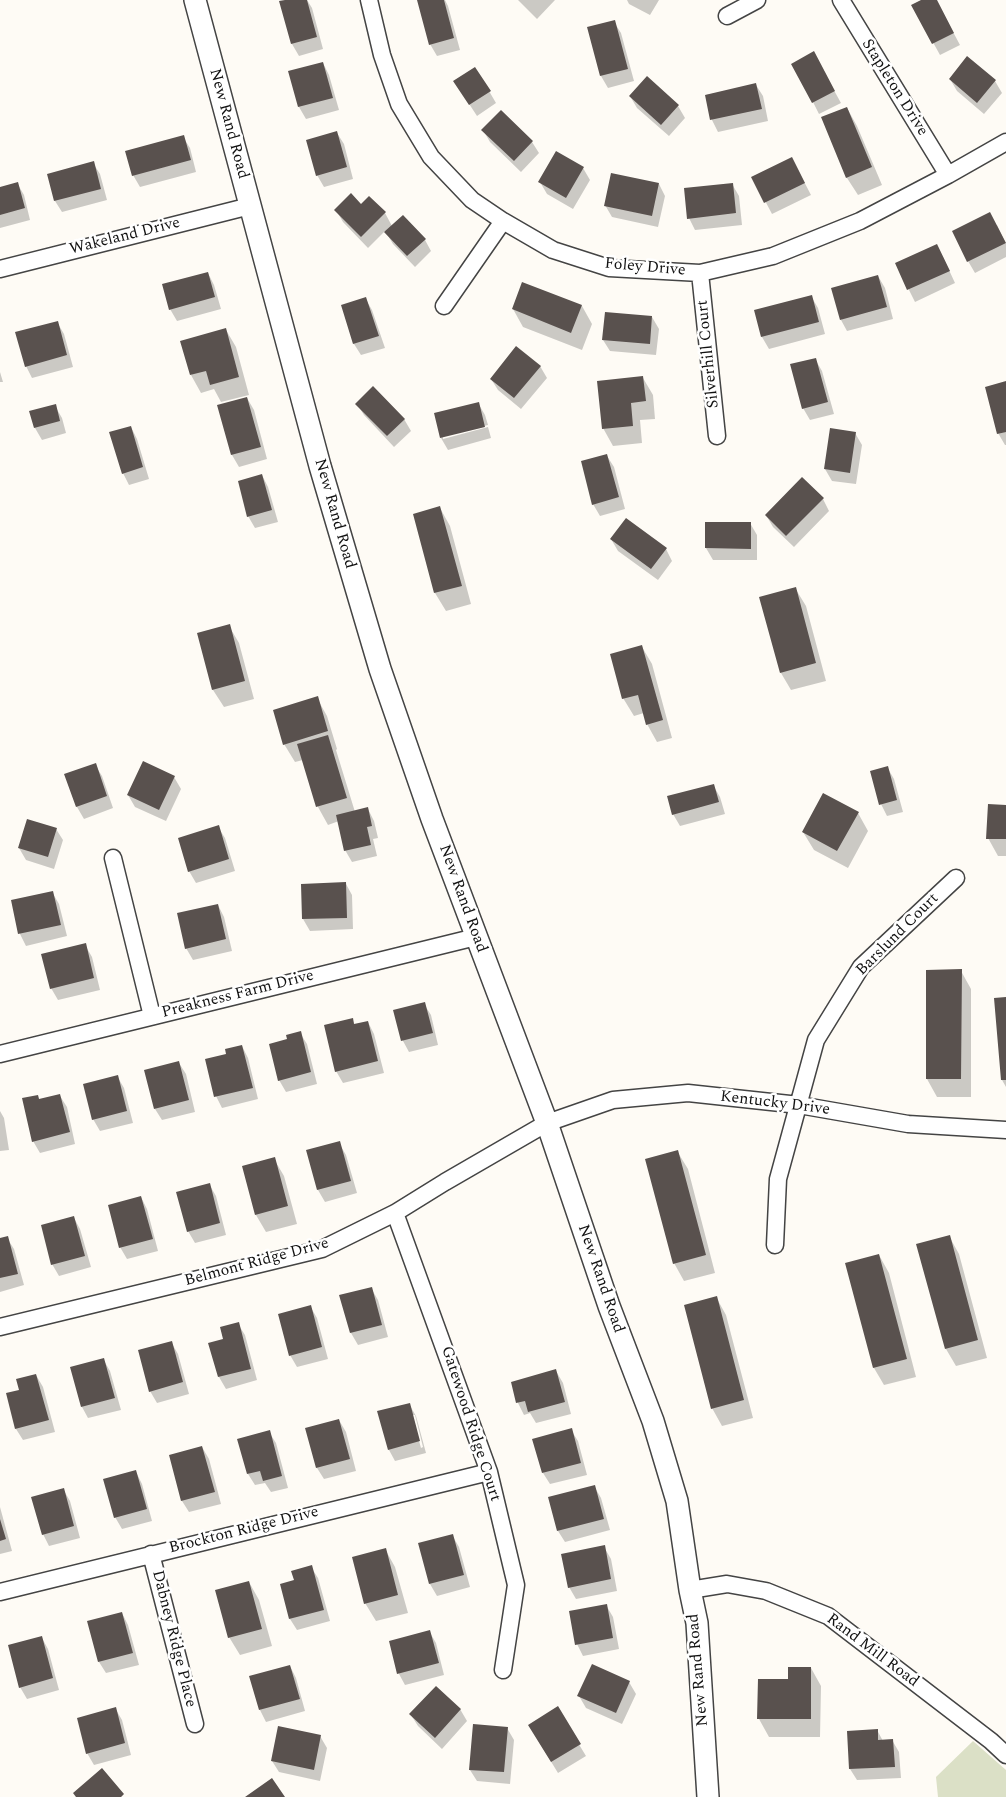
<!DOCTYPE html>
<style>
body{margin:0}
canvas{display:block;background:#fefbf5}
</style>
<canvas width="1006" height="1797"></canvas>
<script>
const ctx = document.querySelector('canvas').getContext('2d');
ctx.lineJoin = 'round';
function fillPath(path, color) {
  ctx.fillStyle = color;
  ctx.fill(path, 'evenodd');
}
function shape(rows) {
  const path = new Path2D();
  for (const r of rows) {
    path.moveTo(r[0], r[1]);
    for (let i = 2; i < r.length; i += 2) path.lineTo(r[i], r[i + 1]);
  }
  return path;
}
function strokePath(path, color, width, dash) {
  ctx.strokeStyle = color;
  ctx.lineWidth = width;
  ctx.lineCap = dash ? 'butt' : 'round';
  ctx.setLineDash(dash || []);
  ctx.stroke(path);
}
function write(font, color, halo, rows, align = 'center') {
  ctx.font = font + ' Spectral,serif';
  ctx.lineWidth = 5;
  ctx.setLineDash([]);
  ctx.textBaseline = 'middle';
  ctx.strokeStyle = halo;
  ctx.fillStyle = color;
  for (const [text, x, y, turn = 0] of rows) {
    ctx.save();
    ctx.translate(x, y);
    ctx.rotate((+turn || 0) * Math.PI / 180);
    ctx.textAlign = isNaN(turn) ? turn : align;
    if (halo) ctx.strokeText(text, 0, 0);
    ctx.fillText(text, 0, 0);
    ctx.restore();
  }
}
const cemetery = shape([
 [973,1741,1006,1770,1006,1797,938,1797,936,1777]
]);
const shadow = shape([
 [290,0,307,0,312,8,323,49,299,56,292,44,281,2],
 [421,0,445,0,448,6,460,50,437,56,430,44],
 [518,0,555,0,537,19],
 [627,0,659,0,650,15,629,4],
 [924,0,936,0,960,45,940,55,913,6],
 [614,22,621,33,634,81,608,88,601,76,588,28],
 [967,58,995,81,1002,93,984,114,957,91,950,79],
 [323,63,329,75,339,110,306,119,299,107,290,72],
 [820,65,841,103,819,114,813,102],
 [756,85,763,96,768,121,718,132,712,120,706,95],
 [489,91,496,103,477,116,462,93],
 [630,96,678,106,685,118,669,136,637,108],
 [847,108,857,126,882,185,858,195,847,178,823,118],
 [483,130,532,142,539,153,521,172,490,142],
 [337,133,344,144,353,179,324,187,317,175],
 [183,137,190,148,196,172,140,187,133,175],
 [93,163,100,174,107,200,62,212,55,201,48,175],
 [583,168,590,180,573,209,547,194,540,182],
 [798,170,811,195,772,214,753,178],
 [17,183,24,195,30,220,0,228,0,188],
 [659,184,665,196,658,227,612,217,605,205],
 [732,184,739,196,742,225,695,230,689,218],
 [361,205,385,213,392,226,425,240,431,251,415,267,393,244,385,231,368,248,343,222,336,210],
 [997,225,1006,244,1006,257,975,273,968,261],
 [943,257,955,283,915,302,896,264],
 [208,273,214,285,221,309,177,321,170,309],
 [878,276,885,288,893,319,847,331,841,320],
 [523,284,582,306,592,324,582,350,523,327,513,309],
 [811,296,818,308,825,334,769,349,762,337,755,311],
 [365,298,372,310,385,348,361,355,354,344,342,306],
 [652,317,659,329,656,355,610,351,603,340],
 [57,322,64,334,73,367,32,378,26,366],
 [226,330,236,347,249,395,221,402,214,389,201,393,191,375],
 [815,359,822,371,834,414,810,420,803,408],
 [540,366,547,378,521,409,498,390,491,379],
 [0,372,3,382,0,382],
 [643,378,653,395,655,419,640,420,642,443,613,446,603,428],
 [1006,383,1006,445,1005,445,998,433],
 [247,398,254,410,267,459,239,467,232,455,219,406],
 [478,403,485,415,488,425,443,436,443,439,488,427,491,438,448,450,441,438,435,414],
 [357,404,404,419,411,431,394,447,364,415],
 [55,406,62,418,66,433,42,440,35,428,31,412],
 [131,427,137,439,149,479,129,485,123,473],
 [855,433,862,445,856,484,832,481,825,469],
 [607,456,614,467,625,509,600,516,593,504],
 [262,475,268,487,278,522,255,528,248,516],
 [823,499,829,511,794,547,773,527,766,515],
 [440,508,450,526,471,604,446,611,435,593,414,515],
 [706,523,750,523,757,535,757,560,713,560,706,548],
 [611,539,666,549,672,561,658,580,618,551],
 [795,588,806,606,826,681,791,690,781,673],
 [229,626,239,643,254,699,224,707,213,690,198,634],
 [642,647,652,664,672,738,657,742,647,724,644,713,634,716,623,698],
 [317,698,327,716,337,749,336,750,355,812,368,809,374,821,378,838,373,839,377,856,352,862,345,850,339,821,328,825,318,807,303,760,295,762,284,744],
 [95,765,102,776,113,808,84,819,77,807,66,775],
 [887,767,894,779,903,812,887,816,881,804],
 [174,777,181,789,166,821,135,807,128,795],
 [713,785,720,797,725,814,680,826,673,814],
 [1006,806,1006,856,998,856,988,838],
 [858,813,868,831,848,868,814,850,803,832],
 [218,827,225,838,235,871,196,883,189,871],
 [56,829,63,840,54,869,26,860,19,848],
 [346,884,352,895,353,929,310,931,303,919,302,885],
 [52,892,59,904,67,936,26,946,20,934,12,901],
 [218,905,224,917,232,951,193,960,186,948],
 [85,945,92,957,100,990,58,1000,51,988],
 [961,971,971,989,971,1097,937,1097,927,1079],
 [1006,999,1006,1087,1002,1080],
 [424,1004,431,1015,438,1045,409,1052,403,1041,395,1011],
 [352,1019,355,1025,368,1022,374,1034,384,1073,343,1083,336,1071],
 [300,1033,307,1044,317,1084,286,1092,279,1080],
 [242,1046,248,1058,258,1099,222,1108,216,1096],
 [179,1063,186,1074,195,1112,162,1120,155,1109],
 [117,1076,124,1088,133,1123,100,1131,93,1119],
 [37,1096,40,1100,60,1096,67,1107,75,1144,40,1153,33,1141],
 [0,1111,4,1118,9,1150,0,1151],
 [339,1143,346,1155,357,1193,325,1202,318,1190,308,1151],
 [677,1151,688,1169,715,1273,684,1281,674,1263],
 [274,1159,284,1176,297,1224,266,1232,256,1215],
 [209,1184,216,1196,226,1235,195,1243,188,1231],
 [141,1197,147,1209,158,1251,127,1259,120,1247],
 [74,1218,80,1229,91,1267,59,1276,52,1264],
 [949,1236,959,1254,987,1358,956,1366,946,1349],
 [7,1238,14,1249,24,1285,0,1292,0,1239],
 [879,1255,889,1273,916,1377,884,1385,874,1368],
 [371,1288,378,1300,388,1337,358,1345,351,1333,341,1296],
 [716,1297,726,1315,753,1418,722,1426,712,1408],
 [310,1306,317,1318,328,1359,297,1367,290,1355],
 [238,1324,245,1335,257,1380,226,1389,219,1377,210,1344,225,1340],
 [171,1342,178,1354,189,1394,157,1403,150,1391],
 [103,1359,110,1371,121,1410,88,1418,82,1407],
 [556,1371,563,1383,571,1414,536,1423,530,1413,524,1415,518,1403,512,1383],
 [36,1375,43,1387,55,1432,23,1440,16,1429,21,1391],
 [409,1404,416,1416,426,1453,395,1461,389,1450],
 [412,1415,415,1415,423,1447,421,1448],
 [339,1420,346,1432,356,1471,324,1479,317,1468],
 [571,1430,578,1441,587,1475,550,1484,543,1473],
 [269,1432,276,1443,288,1488,271,1492,265,1483,255,1485,248,1474],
 [202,1447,209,1459,221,1504,189,1512,182,1501,170,1456],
 [136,1472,142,1484,152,1521,122,1529,115,1517],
 [594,1486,601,1498,610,1530,565,1542,558,1531],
 [63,1489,70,1501,80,1538,49,1546,43,1534],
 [0,1507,12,1551,0,1554],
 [452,1535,459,1547,470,1587,437,1596,430,1584,420,1544],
 [604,1547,611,1559,617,1591,576,1599,569,1587],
 [385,1549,395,1567,408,1613,376,1621,365,1603],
 [311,1567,318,1578,330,1621,297,1630,290,1619,295,1581],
 [249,1582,259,1600,272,1646,240,1655,229,1637],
 [606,1605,613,1617,619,1649,583,1656,577,1644],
 [122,1613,128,1625,139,1665,106,1673,99,1662],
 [429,1631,436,1643,444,1675,405,1685,399,1674,390,1642],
 [42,1638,48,1649,59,1690,27,1699,20,1687],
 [290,1666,296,1678,305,1711,266,1722,260,1710],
 [811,1668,821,1686,820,1737,769,1737,759,1719,789,1681],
 [629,1682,636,1694,622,1724,586,1708,579,1696],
 [115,1708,122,1720,131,1755,94,1765,87,1753],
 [557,1708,586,1756,558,1773,536,1737],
 [460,1709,467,1721,442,1749,418,1726,411,1715],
 [507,1728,514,1740,510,1784,477,1781,470,1770],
 [877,1730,883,1741,892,1740,899,1752,901,1778,857,1780,850,1769],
 [320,1736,327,1748,320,1781,279,1772,272,1761]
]);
const building = shape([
 [285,0,307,0,317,37,291,44,279,1],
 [417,0,444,0,454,38,429,45],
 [921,0,937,0,954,33,932,44,911,5],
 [615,20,628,69,600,76,587,27],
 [814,51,835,91,812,103,791,64],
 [967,56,996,80,977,103,949,79],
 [323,62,333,98,298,107,288,71],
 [475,67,491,91,469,105,453,81],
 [647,76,679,105,661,125,629,96],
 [756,83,762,109,710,120,705,95],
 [847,107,872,167,846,178,821,117],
 [501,110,533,141,514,161,481,130],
 [337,131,347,167,316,176,306,140],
 [184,135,191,160,132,176,125,151],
 [556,151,584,167,566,198,538,182],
 [792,157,805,183,764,203,751,177],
 [94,161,101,189,54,201,47,174],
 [611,173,659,183,652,216,604,206],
 [18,182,25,208,0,215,0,187],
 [733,183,736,213,687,219,684,188],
 [351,193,361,204,369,196,386,212,361,237,334,210],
 [990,212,1006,243,967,262,952,231],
 [403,215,426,239,407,256,384,232],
 [937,244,950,271,907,290,895,263],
 [208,272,215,297,169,310,162,284],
 [878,275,887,307,840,320,831,288],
 [522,282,582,305,571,333,512,309],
 [812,295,819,322,761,337,754,310],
 [366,297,379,336,353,344,341,305],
 [605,312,652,316,650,344,602,340],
 [58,321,67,355,25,367,15,332],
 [226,328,239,377,210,385,206,371,190,375,180,341],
 [516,346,541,366,514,398,490,379],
 [816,358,828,402,802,409,790,364],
 [643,376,646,401,631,403,633,426,602,429,597,381],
 [1006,381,1006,432,997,434,985,387],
 [373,386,405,419,387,436,355,404],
 [247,397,261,447,231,455,217,405],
 [479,402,485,427,440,438,434,413],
 [56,404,60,421,34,428,29,411],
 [131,426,143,467,122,474,109,432],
 [830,428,856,432,850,473,824,469],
 [607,454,619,497,592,505,581,461],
 [262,474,272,510,247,517,238,481],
 [802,477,824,498,786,536,765,515],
 [440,506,462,586,434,593,413,514],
 [626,518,667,548,651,569,610,539],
 [705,522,751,522,751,549,705,548],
 [796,587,816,663,780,673,759,597],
 [230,624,245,681,212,690,197,633],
 [642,645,663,720,646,725,638,695,622,699,610,654],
 [318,696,328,731,283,745,273,710],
 [328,735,347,798,316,807,297,744],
 [143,761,175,776,159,810,127,795],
 [96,763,107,796,76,807,64,774],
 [888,766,897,800,879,805,870,771],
 [714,784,719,802,672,815,667,796],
 [823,793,859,812,837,851,802,832],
 [988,804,1006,805,1006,839,986,839],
 [368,807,372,826,367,827,371,845,344,851,336,815],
 [27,819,57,828,48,857,18,848],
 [219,825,229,859,188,872,178,838],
 [346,882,347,918,302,919,301,884],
 [53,891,61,925,18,934,11,900],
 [218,904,226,939,185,949,177,913],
 [86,943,94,978,50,989,41,954],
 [962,969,961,1079,926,1079,926,970],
 [1006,997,1006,1080,1001,1080,994,998],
 [425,1002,433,1033,401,1041,393,1010],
 [353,1018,354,1024,368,1021,378,1061,335,1072,324,1025],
 [301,1031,311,1072,278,1081,269,1044,287,1039,286,1035],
 [242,1045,253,1088,214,1097,205,1059,226,1054,225,1049],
 [179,1061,189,1100,154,1109,144,1070],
 [118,1075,127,1111,92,1120,83,1084],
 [60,1094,70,1132,32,1142,22,1098,38,1095,39,1099],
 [340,1141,351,1181,317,1190,306,1150],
 [678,1150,706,1255,673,1264,645,1159],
 [275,1157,288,1206,255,1215,242,1166],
 [210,1183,220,1223,187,1232,176,1192],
 [141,1196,153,1239,119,1248,108,1205],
 [74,1216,85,1256,51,1265,41,1225],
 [950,1235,978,1340,945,1349,916,1244],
 [8,1236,18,1274,0,1278,0,1238],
 [879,1254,907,1359,873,1368,845,1263],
 [372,1287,382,1325,350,1333,339,1295],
 [717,1296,744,1400,711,1409,684,1305],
 [311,1305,322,1347,289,1356,278,1314],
 [239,1322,251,1369,218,1377,208,1343,223,1339,220,1327],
 [172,1341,183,1382,149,1392,138,1350],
 [104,1358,115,1398,81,1407,70,1367],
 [556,1369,565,1402,528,1412,525,1401,516,1403,511,1382],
 [36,1374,49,1420,15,1429,6,1393,19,1390,16,1379],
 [410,1403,420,1441,388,1450,377,1411],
 [339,1419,350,1459,316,1468,305,1428],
 [572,1428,581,1463,542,1473,532,1439],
 [270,1430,282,1476,263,1481,260,1471,247,1474,237,1439],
 [202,1446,215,1492,181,1501,169,1455],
 [136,1470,147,1509,114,1518,103,1479],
 [595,1485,604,1519,557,1531,548,1497],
 [64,1488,74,1526,42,1535,31,1497],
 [0,1519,6,1539,0,1541],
 [453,1534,464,1575,429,1584,418,1543],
 [605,1545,611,1579,568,1588,561,1554],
 [386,1548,398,1595,364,1604,352,1557],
 [312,1565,324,1610,289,1619,280,1584,294,1580,291,1571],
 [249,1581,262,1629,228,1638,215,1590],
 [607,1604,613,1638,575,1645,569,1611],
 [122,1612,133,1653,98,1662,87,1621],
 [430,1630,439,1663,397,1674,389,1641],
 [42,1636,53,1678,19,1688,8,1645],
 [592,1664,630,1681,616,1713,577,1696],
 [290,1665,300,1699,259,1710,249,1676],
 [788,1667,811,1667,811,1719,757,1719,758,1679,788,1679],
 [436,1686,461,1709,435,1738,409,1714],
 [558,1706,581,1744,551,1762,528,1725],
 [116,1707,125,1743,86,1754,77,1718],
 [473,1724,508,1727,504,1772,469,1770],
 [278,1726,321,1735,314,1770,271,1761],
 [878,1729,878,1740,893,1739,895,1767,849,1769,847,1731],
 [102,1768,124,1794,121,1797,76,1797,73,1793],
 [272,1778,285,1797,245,1797]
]);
const minor = shape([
 [369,0,382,55,399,104,431,157,472,200,503,221,553,250,609,268,700,273,773,256,860,221,948,175,1006,142],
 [841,0,948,175],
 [727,16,757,0],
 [0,269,250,206],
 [700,273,717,436],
 [444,306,503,221],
 [113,858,152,1016],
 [0,1054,476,937],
 [395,1213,489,1472,516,1585,503,1670],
 [775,1245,778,1179,816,1040,861,967,956,878],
 [0,1327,322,1249,395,1213,445,1182,547,1123,613,1100,688,1093,799,1105,908,1124,1006,1130],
 [151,1554,195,1724],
 [690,1590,727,1584,766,1591,828,1616,991,1741,1006,1755],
 [0,1592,489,1472]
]);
const tertiary = shape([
 [195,0,320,466,380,669,432,819,547,1123,609,1306,653,1421,677,1501,690,1590,697,1623,708,1797]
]);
const streetNames = [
 ["Stapleton Drive",894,88,58],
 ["New Rand Road",228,124,75],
 ["Wakeland Drive",125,237,-14],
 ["Foley Drive",645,268,5],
 ["Silverhill Court",709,354,-96],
 ["New Rand Road",334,514,74],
 ["New Rand Road",462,899,70],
 ["Barslund Court",898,935,-45],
 ["Preakness Farm Drive",238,995,-14],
 ["Kentucky Drive",775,1104,7],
 ["Belmont Ridge Drive",257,1263,-15],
 ["New Rand Road",600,1279,71],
 ["Gatewood Ridge Court",470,1424,72],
 ["Brockton Ridge Drive",244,1531,-14],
 ["Dabney Ridge Place",173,1639,76],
 ["Rand Mill Road",872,1651,37],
 ["New Rand Road",699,1670,-95]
];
fillPath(cemetery, '#dbe0c6');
fillPath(shadow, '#0003');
fillPath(building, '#59514e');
strokePath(minor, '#444', 19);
strokePath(tertiary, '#444', 24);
strokePath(minor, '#fff', 16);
strokePath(tertiary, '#fff', 21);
write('16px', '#111', '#fff', streetNames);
</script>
